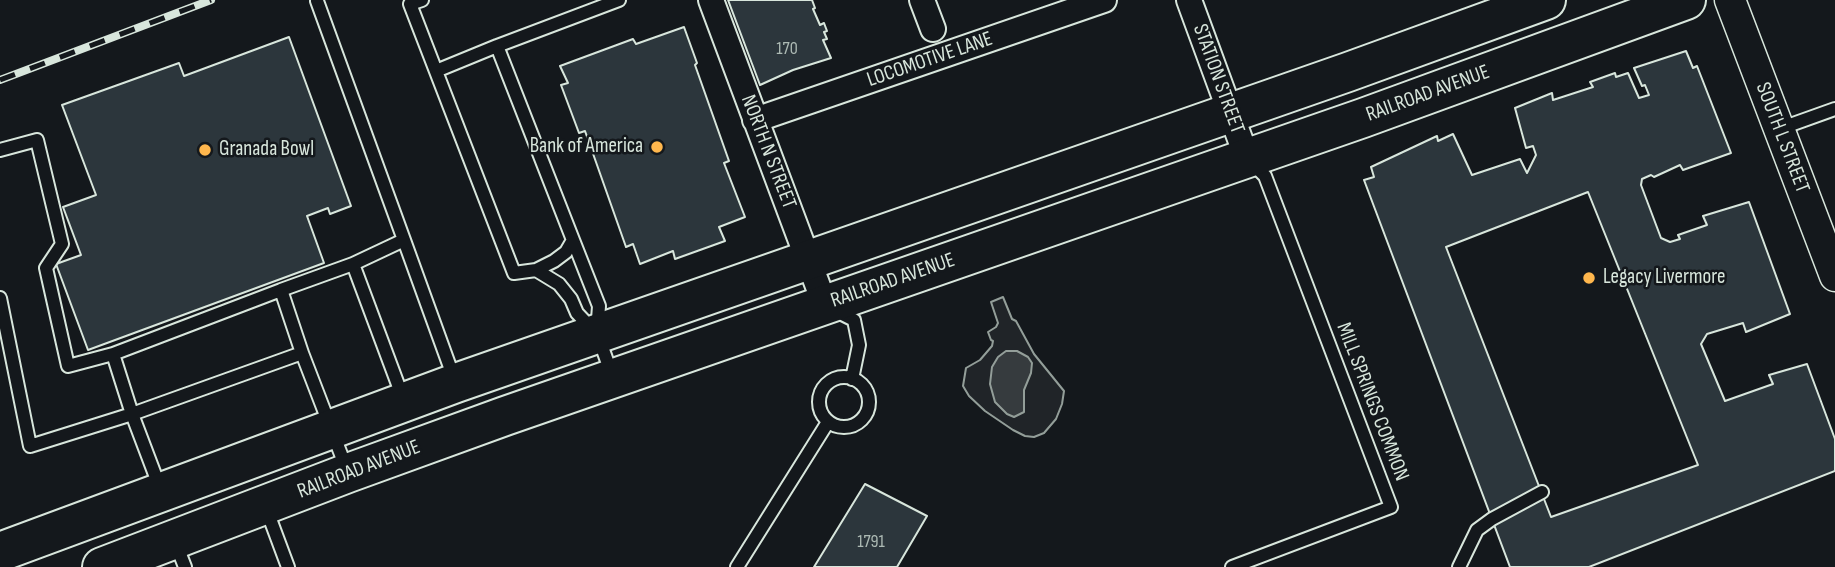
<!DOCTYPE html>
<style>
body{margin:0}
canvas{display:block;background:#14181c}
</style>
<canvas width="1835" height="567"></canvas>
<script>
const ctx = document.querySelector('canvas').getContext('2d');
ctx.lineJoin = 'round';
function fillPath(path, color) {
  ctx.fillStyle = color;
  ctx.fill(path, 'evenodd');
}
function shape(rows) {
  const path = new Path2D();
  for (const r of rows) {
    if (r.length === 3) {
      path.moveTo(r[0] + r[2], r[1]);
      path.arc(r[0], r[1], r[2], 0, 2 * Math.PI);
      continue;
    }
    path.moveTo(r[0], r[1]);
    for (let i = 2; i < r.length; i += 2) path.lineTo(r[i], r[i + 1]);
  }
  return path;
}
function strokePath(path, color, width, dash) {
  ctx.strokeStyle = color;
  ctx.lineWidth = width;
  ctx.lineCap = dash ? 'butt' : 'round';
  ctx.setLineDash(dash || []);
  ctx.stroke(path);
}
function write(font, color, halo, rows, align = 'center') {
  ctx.font = font + ' "Sofia Sans Condensed",sans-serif';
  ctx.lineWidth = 5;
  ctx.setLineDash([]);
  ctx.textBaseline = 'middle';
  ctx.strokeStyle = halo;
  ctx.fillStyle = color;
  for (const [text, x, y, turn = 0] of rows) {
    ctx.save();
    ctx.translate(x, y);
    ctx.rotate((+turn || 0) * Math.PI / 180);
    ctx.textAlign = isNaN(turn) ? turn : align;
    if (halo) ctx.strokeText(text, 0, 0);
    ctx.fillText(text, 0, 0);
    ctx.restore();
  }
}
const green = shape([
 [1003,297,1012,319,1016,321,1034,354,1064,391,1062,404,1056,419,1044,433,1034,437,1025,436,1013,430,985,411,969,396,963,386,966,368,980,360,992,346,993,341,991,340,988,332,996,327,998,323,991,302,1003,297]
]);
const water = shape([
 [1006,351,1017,351,1028,357,1032,363,1031,373,1024,390,1024,412,1014,417,1007,414,995,402,990,384,992,367,998,357,1006,351]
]);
const building = shape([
 [728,0,812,0,815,8,813,9,820,25,824,23,827,31,824,32,827,39,823,40,831,58,793,70,760,85,728,0],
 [684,27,697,63,695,65,729,161,724,163,745,217,719,227,725,241,675,259,673,251,640,264,633,244,626,247,585,131,579,133,561,85,568,83,560,66,633,39,636,44,684,27],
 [289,37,351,206,330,214,328,208,307,216,324,263,88,350,56,264,81,255,63,207,96,195,62,105,179,63,184,76,289,37],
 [1686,51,1693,68,1697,66,1731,153,1683,170,1680,165,1654,177,1651,175,1642,179,1641,185,1661,238,1670,242,1680,239,1678,235,1707,225,1703,216,1749,202,1790,314,1746,332,1743,323,1707,334,1701,344,1725,401,1773,384,1769,375,1807,364,1835,439,1835,471,1589,567,1510,567,1364,180,1374,177,1371,167,1437,136,1438,141,1453,134,1472,175,1520,159,1527,173,1536,155,1533,146,1526,148,1515,108,1552,93,1553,100,1593,87,1590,82,1615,73,1616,77,1628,73,1639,98,1649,95,1645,85,1642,86,1634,68,1686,51],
 [1588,192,1698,465,1551,517,1446,247,1588,192],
 [865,484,927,516,897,567,814,567,865,484]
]);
const service = shape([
 [422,0,410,4,514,273,536,270,554,261,566,252,573,240,497,46,619,0],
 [317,1,404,240,353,264,403,398],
 [436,71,497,46],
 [1779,129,1835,109],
 [0,150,37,140,62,244,46,268,68,366,113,354],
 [404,240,455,381],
 [573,240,599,306,597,333,612,375],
 [536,270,559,284,571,299,577,313,592,329],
 [281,290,353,264],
 [0,298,30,446,132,414,302,353],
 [834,310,854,320,859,345,852,379],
 [844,402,25],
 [160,488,132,414,113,354,281,290,302,353,347,470],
 [266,508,288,567],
 [176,544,185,567],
 [737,567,828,422],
 [1232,567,1391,507,1265,176,1252,163],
 [1459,567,1477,530,1492,519,1542,492]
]);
const minor = shape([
 [711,0,825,305],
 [922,0,933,29],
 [1189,0,1247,158],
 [755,120,1104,0]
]);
const tertiary = shape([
 [1730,0,1835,276]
]);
const primary = shape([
 [0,552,456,383,1348,72,1546,0],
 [102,567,348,473,505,416,1363,118,1686,0]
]);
const rail = shape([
 [0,80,211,0]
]);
const markers = [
 [657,147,7,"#ffb74d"],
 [205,150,7,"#ffb74d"],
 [1589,278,7,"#ffb74d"]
];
const numberNames = [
 ["170",787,49],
 ["1791",871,542]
];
const streetNames = [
 ["LOCOMOTIVE LANE",930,60,-19],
 ["STATION STREET",1218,79,70],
 ["RAILROAD AVENUE",1428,94,-20],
 ["SOUTH L STREET",1782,138,69],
 ["NORTH N STREET",768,152,69],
 ["RAILROAD AVENUE",893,281,-19],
 ["MILL SPRINGS COMMON",1372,402,69],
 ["RAILROAD AVENUE",359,470,-21]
];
const poiNames = [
 ["Bank of America",643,147,"right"],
 ["Granada Bowl",219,150],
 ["Legacy Livermore",1603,278]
];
fillPath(green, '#202428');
strokePath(green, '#939e99', 2);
fillPath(water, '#363b3e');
strokePath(water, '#939e99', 2);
fillPath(building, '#2c363c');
strokePath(building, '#d8e6dc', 2);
strokePath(service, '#d8e6dc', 16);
strokePath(minor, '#d8e6dc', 28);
strokePath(tertiary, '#d8e6dc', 33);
strokePath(primary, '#d8e6dc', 42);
strokePath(service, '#14181c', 12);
strokePath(minor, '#14181c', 24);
strokePath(tertiary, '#14181c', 30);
strokePath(primary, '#14181c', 38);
strokePath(rail, '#d8e6dc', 8);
strokePath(rail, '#14181c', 5, [16]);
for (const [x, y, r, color] of markers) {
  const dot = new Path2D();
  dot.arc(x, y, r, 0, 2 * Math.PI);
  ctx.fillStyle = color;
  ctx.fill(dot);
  strokePath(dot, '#14181c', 2.5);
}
write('18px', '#adbab4', null, numberNames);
write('21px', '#d8e6dc', '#14181c', streetNames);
write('21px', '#d8e6dc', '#14181c', poiNames, 'left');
</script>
